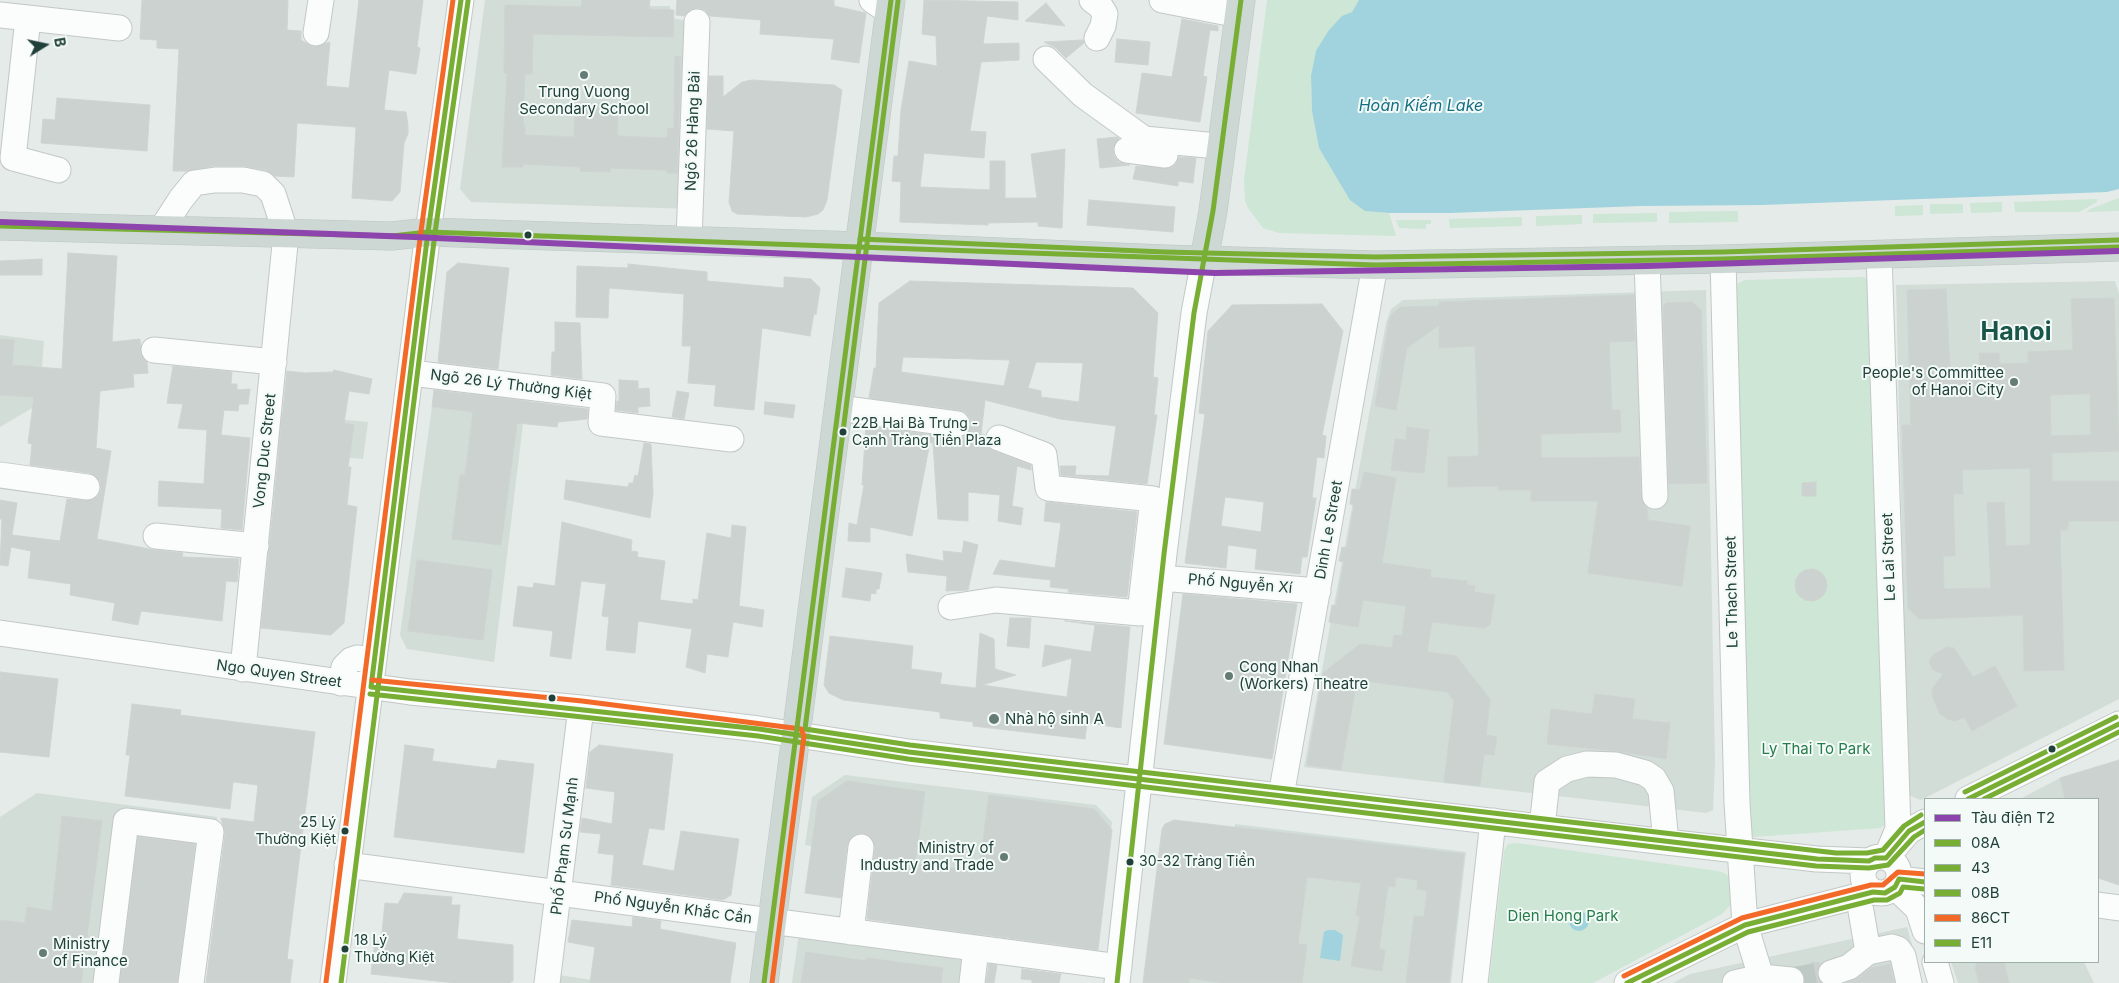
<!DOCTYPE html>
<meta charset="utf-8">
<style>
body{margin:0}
#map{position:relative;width:2119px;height:983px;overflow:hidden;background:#e5ebe8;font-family:Inter,sans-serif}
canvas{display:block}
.legend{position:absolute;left:1924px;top:798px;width:175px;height:165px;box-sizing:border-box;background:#f3faf7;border:1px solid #9fb0ab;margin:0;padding:6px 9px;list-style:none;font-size:15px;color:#204139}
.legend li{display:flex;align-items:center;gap:10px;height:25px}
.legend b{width:25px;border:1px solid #9fb0ab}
.north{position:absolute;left:20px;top:20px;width:50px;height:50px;-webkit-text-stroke:4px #f3faf7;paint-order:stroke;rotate:80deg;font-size:14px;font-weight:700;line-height:20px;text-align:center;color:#204139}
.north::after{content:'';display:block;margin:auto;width:18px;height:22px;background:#204139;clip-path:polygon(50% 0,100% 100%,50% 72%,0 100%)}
</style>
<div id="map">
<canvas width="2119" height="983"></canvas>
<ul class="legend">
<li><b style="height:6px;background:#8e44ad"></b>Tàu điện T2</li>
<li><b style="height:6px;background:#77ae33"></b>08A</li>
<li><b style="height:6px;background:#77ae33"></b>43</li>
<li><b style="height:6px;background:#77ae33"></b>08B</li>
<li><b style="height:6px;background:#f36928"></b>86CT</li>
<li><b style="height:6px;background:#77ae33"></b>E11</li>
</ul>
<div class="north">B</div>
</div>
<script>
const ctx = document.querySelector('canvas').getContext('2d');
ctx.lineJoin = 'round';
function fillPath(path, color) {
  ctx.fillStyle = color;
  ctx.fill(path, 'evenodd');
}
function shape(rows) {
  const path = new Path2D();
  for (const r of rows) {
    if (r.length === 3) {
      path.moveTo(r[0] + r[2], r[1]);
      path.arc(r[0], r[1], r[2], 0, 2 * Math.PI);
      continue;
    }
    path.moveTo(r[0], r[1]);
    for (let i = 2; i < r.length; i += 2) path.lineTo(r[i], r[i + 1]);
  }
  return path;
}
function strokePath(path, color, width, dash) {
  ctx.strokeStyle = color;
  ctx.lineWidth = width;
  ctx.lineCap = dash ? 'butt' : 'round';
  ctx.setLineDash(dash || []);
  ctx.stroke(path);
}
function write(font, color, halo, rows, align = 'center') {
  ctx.font = font + ' Inter,sans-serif';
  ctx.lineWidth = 4;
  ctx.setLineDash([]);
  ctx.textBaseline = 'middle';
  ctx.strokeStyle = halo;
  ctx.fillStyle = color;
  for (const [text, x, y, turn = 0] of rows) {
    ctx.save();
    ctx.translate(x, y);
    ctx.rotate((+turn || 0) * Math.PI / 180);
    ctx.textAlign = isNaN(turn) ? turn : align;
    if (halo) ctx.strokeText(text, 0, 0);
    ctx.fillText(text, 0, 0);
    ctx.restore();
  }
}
const built = shape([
 [485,0,650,0,650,6,670,6,671,18,696,22,691,209,471,202,460,189],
 [2115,281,2119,294,2119,699,1921,800,1908,795,1896,285],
 [1706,290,1715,763,1713,810,1706,813,1304,767,1386,323,1391,309,1403,300],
 [0,335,44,341,39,404,0,427],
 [472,384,527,391,494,662,407,649,400,635,432,407,469,412],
 [274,413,368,422,363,459,269,451],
 [845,775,1096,805,1112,822,1106,875,989,862,979,942,889,930,901,849,858,843,856,853,805,845,812,797],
 [2060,778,2065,799,2020,799],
 [37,793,217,817,196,983,0,983,0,817],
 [1235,824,1466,852,1451,983,1143,983,1227,881],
 [1907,927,1923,983,1673,983,1690,974],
 [799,933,970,957,967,983,792,983],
 [1951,962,2084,962,2094,983,1958,983],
 [559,975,611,983,558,983]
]);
const green = shape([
 [1267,0,1359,0,1352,12,1342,17,1311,76,1312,111,1319,148,1365,211,1389,213,1396,236,1279,233,1263,228,1248,208,1245,201,1244,180],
 [2119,198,2119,211,2087,212,2090,209],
 [2097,199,2097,202,2079,212,2015,212,2014,202],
 [2002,202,2002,212,1971,213,1970,203],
 [1930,204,1963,204,1963,213,1930,214],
 [1923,205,1923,215,1895,216,1895,206],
 [1738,211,1738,222,1669,223,1669,212],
 [1657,213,1657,222,1593,223,1593,214],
 [1582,215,1582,224,1536,226,1536,216],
 [1522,217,1522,226,1450,228,1449,219],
 [1396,220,1431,220,1431,224,1426,224,1426,229,1399,228],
 [1863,277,1868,279,1887,823,1880,828,1754,837,1749,832,1735,285,1745,280],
 [1517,843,1718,871,1726,874,1733,881,1735,900,1722,914,1593,983,1489,983,1504,851,1508,844]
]);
const water = shape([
 [1359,0,2119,0,2119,189,2107,192,1762,205,1641,206,1450,213,1389,213,1365,211,1350,200,1319,148,1312,111,1311,76,1316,51,1329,30,1342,16,1352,12],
 [1579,921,10],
 [1328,930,1335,930,1343,935,1340,961,1320,958,1324,932]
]);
const building = shape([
 [142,0,288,0,287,30,301,31,301,40,313,47,330,42,326,86,349,88,359,0,423,0,417,47,420,48,416,74,389,70,384,110,406,112,408,125,408,134,404,143,400,192,392,201,352,198,356,127,297,123,294,177,275,176,266,170,243,166,213,166,187,171,173,171,179,49,157,48,157,40,140,39,142,0],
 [582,0,650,0,649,9,674,10,673,37,533,34,532,74,525,74,523,125,525,125,525,135,574,137,575,102,618,104,617,136,667,138,668,128,674,128,675,56,681,57,677,173,667,173,667,170,610,168,610,172,580,171,580,167,523,164,523,167,502,167,507,73,504,73,505,5,581,7,582,0],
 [677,0,834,0,834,6,866,13,859,63,831,59,834,39,760,34,761,20,710,16,705,10,698,8,690,10,684,16,676,15,677,0],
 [924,0,1018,2,1018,20,987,16,983,44,1019,43,1019,60,981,62,970,131,986,132,984,158,924,153,920,187,990,190,990,161,1005,161,1005,198,1037,198,1031,154,1065,149,1062,228,1038,226,1038,222,988,223,988,225,900,222,901,182,892,181,894,156,898,156,901,110,909,61,937,66,936,36,922,34,924,0],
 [1046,3,1065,26,1025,21,1046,3],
 [1182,19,1218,26,1218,31,1210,30,1203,76,1207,77,1200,122,1136,113,1142,73,1172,77,1182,19],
 [1117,39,1150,42,1148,65,1115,62,1117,39],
 [1083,40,1084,43,1066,58,1056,48,1044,42,1083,40],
 [709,76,723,76,723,97,742,82,752,80,834,85,842,90,827,200,823,210,818,214,806,217,737,214,732,211,729,202,734,131,707,129,709,76],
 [57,98,150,105,147,151,41,143,43,119,55,120,57,98],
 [1117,137,1119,139,1113,148,1114,156,1119,162,1130,165,1100,168,1097,139,1117,137],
 [1179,157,1196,158,1193,183,1178,181,1178,186,1133,179,1136,166,1170,168,1176,164,1179,157],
 [1089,200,1175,207,1173,232,1087,225,1089,200],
 [68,253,117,256,112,342,140,339,141,355,147,362,148,373,133,374,134,387,100,391,96,448,111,451,97,539,155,550,183,553,182,557,239,559,237,582,226,581,222,621,141,611,138,625,112,620,115,603,70,595,71,584,28,578,31,551,11,547,8,566,0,565,2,519,0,519,0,500,17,503,12,535,60,541,67,499,92,500,98,496,101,489,100,481,89,473,30,465,32,444,28,443,34,397,0,395,0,339,14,340,12,365,62,369,68,253],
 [42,259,42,275,0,275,0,261,42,259],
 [458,263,509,268,498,369,438,362,447,272,458,263],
 [628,264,707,272,707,281,784,288,784,277,811,279,820,288,816,315,814,313,810,336,762,328,754,410,714,406,716,385,688,383,691,346,682,346,684,294,609,288,608,318,576,317,577,266,628,268,628,264],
 [910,281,1133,288,1158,313,1153,377,1158,378,1154,415,1157,415,1147,484,1061,475,1060,466,1076,466,1075,475,1109,476,1116,426,1060,419,985,400,981,434,985,435,988,447,994,451,1031,465,1031,470,1017,466,1012,506,1023,508,1021,525,998,521,1000,495,968,492,968,521,938,519,933,443,930,442,912,536,870,527,870,542,848,541,849,523,857,525,864,485,862,485,866,426,955,438,963,437,971,426,970,418,965,412,959,410,869,398,874,368,876,368,879,303,910,281],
 [903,357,1010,360,1004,386,901,372,903,357],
 [1036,362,1083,363,1079,402,1041,397,1041,391,1028,388,1036,362],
 [1946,289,1950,369,1980,368,1979,353,1999,353,2000,364,2028,363,2028,352,2073,350,2071,299,2114,298,2119,451,2052,453,2052,481,2119,481,2119,521,2069,521,2067,530,2060,530,2064,670,2024,671,2023,615,1919,619,1908,608,1902,425,1911,425,1907,290,1946,289],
 [2074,394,2090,394,2091,435,2051,436,2050,395,2074,394],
 [2030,468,2030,545,2006,546,2004,502,1987,503,1991,588,1944,589,1943,556,1955,556,1953,494,1963,494,1962,470,2030,468],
 [1634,295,1635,341,1609,342,1612,410,1620,410,1621,432,1541,434,1541,458,1639,457,1641,496,1647,508,1648,520,1690,526,1682,586,1588,573,1598,501,1531,501,1531,490,1498,490,1498,486,1448,487,1448,457,1479,456,1475,346,1439,348,1439,325,1407,348,1396,410,1375,406,1389,321,1392,314,1401,307,1439,306,1439,302,1634,295],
 [1692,302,1701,310,1707,483,1669,484,1663,306,1666,303,1692,302],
 [1322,304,1343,331,1322,435,1326,436,1324,458,1317,457,1312,498,1316,498,1307,557,1302,557,1300,574,1255,569,1257,549,1228,545,1226,568,1185,563,1205,414,1199,413,1208,331,1232,305,1322,304],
 [1225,497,1264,502,1261,532,1221,526,1225,497],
 [555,322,580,323,582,379,551,375,552,352,555,352,555,322],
 [173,366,232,372,231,384,237,384,237,390,250,389,248,404,239,404,238,411,224,410,221,435,250,438,242,530,221,528,222,509,158,506,159,481,204,484,207,430,178,428,183,404,167,403,173,366],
 [334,370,372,379,369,394,349,391,344,423,354,425,348,467,351,467,347,505,357,507,344,623,331,635,261,628,287,371,305,373,333,372,334,370],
 [619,380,638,381,638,389,649,388,650,406,638,407,638,413,616,410,617,401,619,401,619,380],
 [434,390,588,409,587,419,558,422,557,427,517,423,501,545,452,539,460,475,465,475,473,412,432,407,434,390],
 [677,391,689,393,684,419,672,417,677,391],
 [765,402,795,405,793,418,764,414,765,402],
 [1407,427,1429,430,1424,473,1391,470,1395,439,1406,440,1407,427],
 [644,443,651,444,653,494,650,518,564,499,566,480,628,487,629,483,633,483,635,475,638,476,644,443],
 [1364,472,1396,478,1382,563,1431,570,1430,577,1467,581,1467,585,1475,586,1474,592,1495,595,1490,625,1484,628,1432,622,1427,652,1456,656,1490,699,1486,735,1497,737,1494,755,1484,754,1480,786,1444,782,1454,701,1447,692,1357,680,1341,770,1307,765,1323,673,1360,644,1392,648,1394,635,1402,636,1406,606,1363,600,1358,627,1329,622,1332,605,1336,606,1344,562,1339,561,1342,547,1347,548,1354,505,1350,504,1352,489,1360,490,1364,472],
 [1816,482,1816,496,1802,496,1802,483,1816,482],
 [1046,502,1137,512,1127,597,1068,592,1069,589,1050,587,1051,580,993,574,1000,560,1055,568,1061,523,1044,521,1046,502],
 [562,522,632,540,631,551,638,552,637,557,665,561,660,600,693,604,693,599,698,600,707,533,731,538,732,525,746,527,739,606,764,610,762,627,733,622,728,657,707,654,705,673,686,667,692,629,638,621,635,653,606,650,609,617,602,616,606,584,581,581,571,659,550,656,553,631,513,626,518,586,533,588,534,583,555,586,562,522],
 [964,541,978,545,968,590,946,591,947,576,908,572,906,554,944,561,943,551,962,553,964,541],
 [417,560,492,570,483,640,408,631,417,560],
 [846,568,882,573,879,589,876,589,876,594,871,593,870,601,842,597,846,568],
 [1811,585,16],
 [1183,594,1297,604,1272,759,1164,744,1183,594],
 [1010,618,1031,618,1029,648,1007,646,1010,618],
 [1065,621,1130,627,1121,728,1087,723,1085,739,973,726,973,722,940,718,940,712,843,700,829,693,824,685,830,636,913,646,911,669,942,673,940,684,976,688,980,633,994,639,995,669,1016,675,982,685,1067,697,1072,658,1042,667,1045,645,1091,652,1095,625,1065,621],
 [1947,647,1954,648,1973,677,1995,666,2017,706,1972,731,1964,717,1955,721,1947,719,1940,714,1932,695,1933,688,1943,674,1933,670,1929,662,1933,655,1947,647],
 [0,672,58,679,49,757,0,752,0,672],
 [1595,694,1635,699,1632,719,1670,723,1666,759,1617,751,1547,744,1551,709,1592,714,1595,694],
 [132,704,181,710,180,715,315,732,287,959,293,960,290,983,206,983,225,834,221,818,254,822,258,785,233,782,230,809,125,796,130,755,126,755,132,704],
 [405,745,434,749,432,761,496,769,498,760,534,764,524,853,394,837,405,745],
 [599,745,673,754,664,830,649,828,642,865,674,871,681,831,739,839,731,895,723,900,611,885,614,855,598,853,601,834,580,832,582,818,612,824,615,792,586,788,590,752,599,745],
 [2119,760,2119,885,2098,878,2098,799,2065,799,2060,778,2119,760],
 [847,781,925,792,915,863,979,872,989,795,1094,809,1112,830,1098,950,867,919,875,848,870,836,863,833,855,834,847,845,841,898,805,893,818,801,847,781],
 [62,816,102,821,81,983,0,983,0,920,25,923,27,907,52,911,62,816],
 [1174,820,1464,854,1449,983,1406,983,1414,916,1424,917,1427,891,1417,889,1418,880,1396,877,1395,887,1388,886,1379,949,1385,950,1382,971,1351,966,1360,916,1356,916,1361,883,1307,877,1298,944,1307,945,1302,983,1223,983,1189,978,1189,983,1143,983,1162,829,1165,824,1174,820],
 [138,837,195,844,177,983,120,983,138,837],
 [404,893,452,897,451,905,460,905,457,939,513,945,513,981,509,983,456,983,371,974,375,941,381,942,385,903,398,904,404,893],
 [633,917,661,921,660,929,736,943,730,983,590,983,595,947,568,942,572,920,632,927,633,917],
 [806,952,866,961,866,958,943,968,941,983,801,983,806,952],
 [1813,962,1820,963,1817,971,1821,983,1805,983,1804,975,1798,968,1813,962],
 [1978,962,2004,962,2009,983,1979,983,1975,967,1978,962],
 [989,964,997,965,994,983,986,983,989,964],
 [1890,964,1894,983,1846,983,1858,978,1871,968,1890,964],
 [1022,969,1061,974,1059,983,1032,983,1032,980,1021,979,1022,969]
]);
const minorTunnel = shape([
 [1791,980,1831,973]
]);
const minor = shape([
 [872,0,889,12],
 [1092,0,1100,6,1105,14,1103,26,1097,38],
 [1162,0,1239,15],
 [0,15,119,28],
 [28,18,13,158,58,170],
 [316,33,321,0],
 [1046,59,1083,95,1144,139,1207,145],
 [1127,150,1165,155],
 [161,230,181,199,194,183,215,180,243,180,263,184,273,194,286,234,243,669],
 [689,240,697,22],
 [1879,254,1898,829,1886,858],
 [1723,259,1737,803,1745,925,1761,977],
 [1647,260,1655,496],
 [154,350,274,362],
 [411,373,603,396,601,423,731,439],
 [839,408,957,424],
 [0,475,87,487],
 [156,536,256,546],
 [1161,578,1318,591],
 [951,607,996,600,1140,613,1153,499,1048,488,1044,455,999,438],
 [0,633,410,692,581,708,759,729,909,752,1666,842,1817,859,1869,861],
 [341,683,344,667,351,660,357,658,374,660],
 [1281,796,1375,265],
 [1968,799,2119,724],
 [1542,827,1547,782,1567,769,1587,764,1616,765,1645,773,1654,779,1661,791,1666,842],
 [1891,852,1909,831,1925,822],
 [1881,875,18],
 [347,865,1119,967],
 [1899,879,1925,882],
 [1895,887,1918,909,1925,931],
 [2098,905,2119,908],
 [1861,911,1868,952],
 [851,932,861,847],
 [1935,962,1941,983],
 [1831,973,1849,967,1868,952,1892,947,1898,949,1903,956,1909,983],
 [106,983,126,821,211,832,191,983],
 [333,983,428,232,461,0],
 [547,983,581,708],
 [972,983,976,948],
 [1117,983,1164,554,1194,313,1204,260],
 [1475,983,1493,821],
 [1627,983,1745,925,1873,892],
 [1735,983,1761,977,1791,980]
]);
const major = shape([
 [0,226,392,236,428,232,860,246,1164,259,1375,265,1723,259,2119,247],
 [1204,260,1213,211,1241,0],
 [764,983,891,0]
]);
const bus1 = shape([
 [461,0,428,232,371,687,759,729,909,752,1817,859,1869,861,1875,858,1886,858,1909,831,1925,822],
 [0,226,392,236,428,232,1375,265,1723,259,2119,247],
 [1968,799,2119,724]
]);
const bus2 = shape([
 [370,694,758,736,908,759,1816,866,1869,868,1888,865,1914,837,1925,830],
 [1984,799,2119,732],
 [341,983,435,233,468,1],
 [1644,983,1748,932,1874,900,1887,900,1900,893,1903,887,1924,889]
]);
const bus3 = shape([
 [898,1,805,729,910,745,1836,853,1867,853,1883,850,1904,826,1921,815],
 [860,239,1164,252,1375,257,1723,252,2119,240],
 [1965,792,2116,717]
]);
const bus4 = shape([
 [372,680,582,701,801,729,804,736,772,983],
 [1624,976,1742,918,1871,885,1883,885,1898,872,1925,874],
 [326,982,421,231,453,0]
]);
const bus5 = shape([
 [764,983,891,0],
 [1117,983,1164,554,1194,313,1213,211,1241,0],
 [1627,983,1745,925,1873,892,1885,893,1895,887,1899,879,1925,882]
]);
const metro1 = shape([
 [0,222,414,237,1215,273,1647,266,2119,251]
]);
const markers = [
 [584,75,5,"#657c76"],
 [528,235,4.5,"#204139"],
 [2014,382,5,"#657c76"],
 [843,432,4.5,"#204139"],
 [1229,676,5,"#657c76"],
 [552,698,4.5,"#204139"],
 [994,719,6,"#657c76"],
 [2052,749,4.5,"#204139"],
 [345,831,4.5,"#204139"],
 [1004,857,5,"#657c76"],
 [1130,862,4.5,"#204139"],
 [345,949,4.5,"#204139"],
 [43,953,5,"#657c76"]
];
const busNames = [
 ["22B Hai Bà Trưng -",852,424],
 ["Cạnh Tràng Tiền Plaza",852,441],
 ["25 Lý",336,823,"right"],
 ["Thường Kiệt",336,840,"right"],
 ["30-32 Tràng Tiền",1139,862],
 ["18 Lý",354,941],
 ["Thường Kiệt",354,958]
];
const poiNames = [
 ["Trung Vuong",584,92,"center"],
 ["Secondary School",584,109,"center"],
 ["People's Committee",2004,373,"right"],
 ["of Hanoi City",2004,390,"right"],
 ["Cong Nhan",1239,667],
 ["(Workers) Theatre",1239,684],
 ["Nhà hộ sinh A",1005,719],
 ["Ministry of",994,848,"right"],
 ["Industry and Trade",994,865,"right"],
 ["Ministry",53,944],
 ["of Finance",53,961]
];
const streetNames = [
 ["Ngõ 26 Hàng Bài",693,131,-88],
 ["Ngõ 26 Lý Thường Kiệt",511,385,7],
 ["Vong Duc Street",265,451,-84],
 ["Dinh Le Street",1329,530,-80],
 ["Le Lai Street",1889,557,-92],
 ["Phố Nguyễn Xí",1240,584,5],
 ["Le Thach Street",1732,592,-91],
 ["Ngo Quyen Street",279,674,8],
 ["Phố Phạm Sư Mạnh",565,846,-83],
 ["Phố Nguyễn Khắc Cần",673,908,8]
];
const parkNames = [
 ["Ly Thai To Park",1816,749],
 ["Dien Hong Park",1563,916]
];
const waterNames = [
 ["Hoàn Kiếm Lake",1421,106]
];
const townNames = [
 ["Hanoi",2016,332]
];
fillPath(built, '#d2ddd8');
fillPath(green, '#cde6d5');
fillPath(water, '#a1d3de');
fillPath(building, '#ccd2d0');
strokePath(building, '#ced4d1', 1);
strokePath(minorTunnel, '#bec9c5', 25, [25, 12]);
strokePath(minor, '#c2c8c6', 27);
strokePath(major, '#bcc7c4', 29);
strokePath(minor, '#fbfcfc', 25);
strokePath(major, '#cdd7d4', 28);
strokePath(bus1, '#77ae33', 5);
strokePath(bus2, '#77ae33', 5);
strokePath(bus3, '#77ae33', 5);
strokePath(bus4, '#f36928', 5);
strokePath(bus5, '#77ae33', 5);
strokePath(metro1, '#8e44ad', 6);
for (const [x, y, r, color] of markers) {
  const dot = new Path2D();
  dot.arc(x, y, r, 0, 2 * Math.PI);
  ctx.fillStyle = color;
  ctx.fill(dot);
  strokePath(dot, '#f3faf7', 2);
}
write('14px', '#204139', '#f3faf7', busNames, 'left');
write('15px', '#204139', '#f3faf7', poiNames, 'left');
write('15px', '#204139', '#f3faf7', streetNames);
write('15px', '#257d4a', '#f3faf7', parkNames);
write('italic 16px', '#136e84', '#f3faf7', waterNames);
write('bold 25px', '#195649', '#f3faf7', townNames);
</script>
